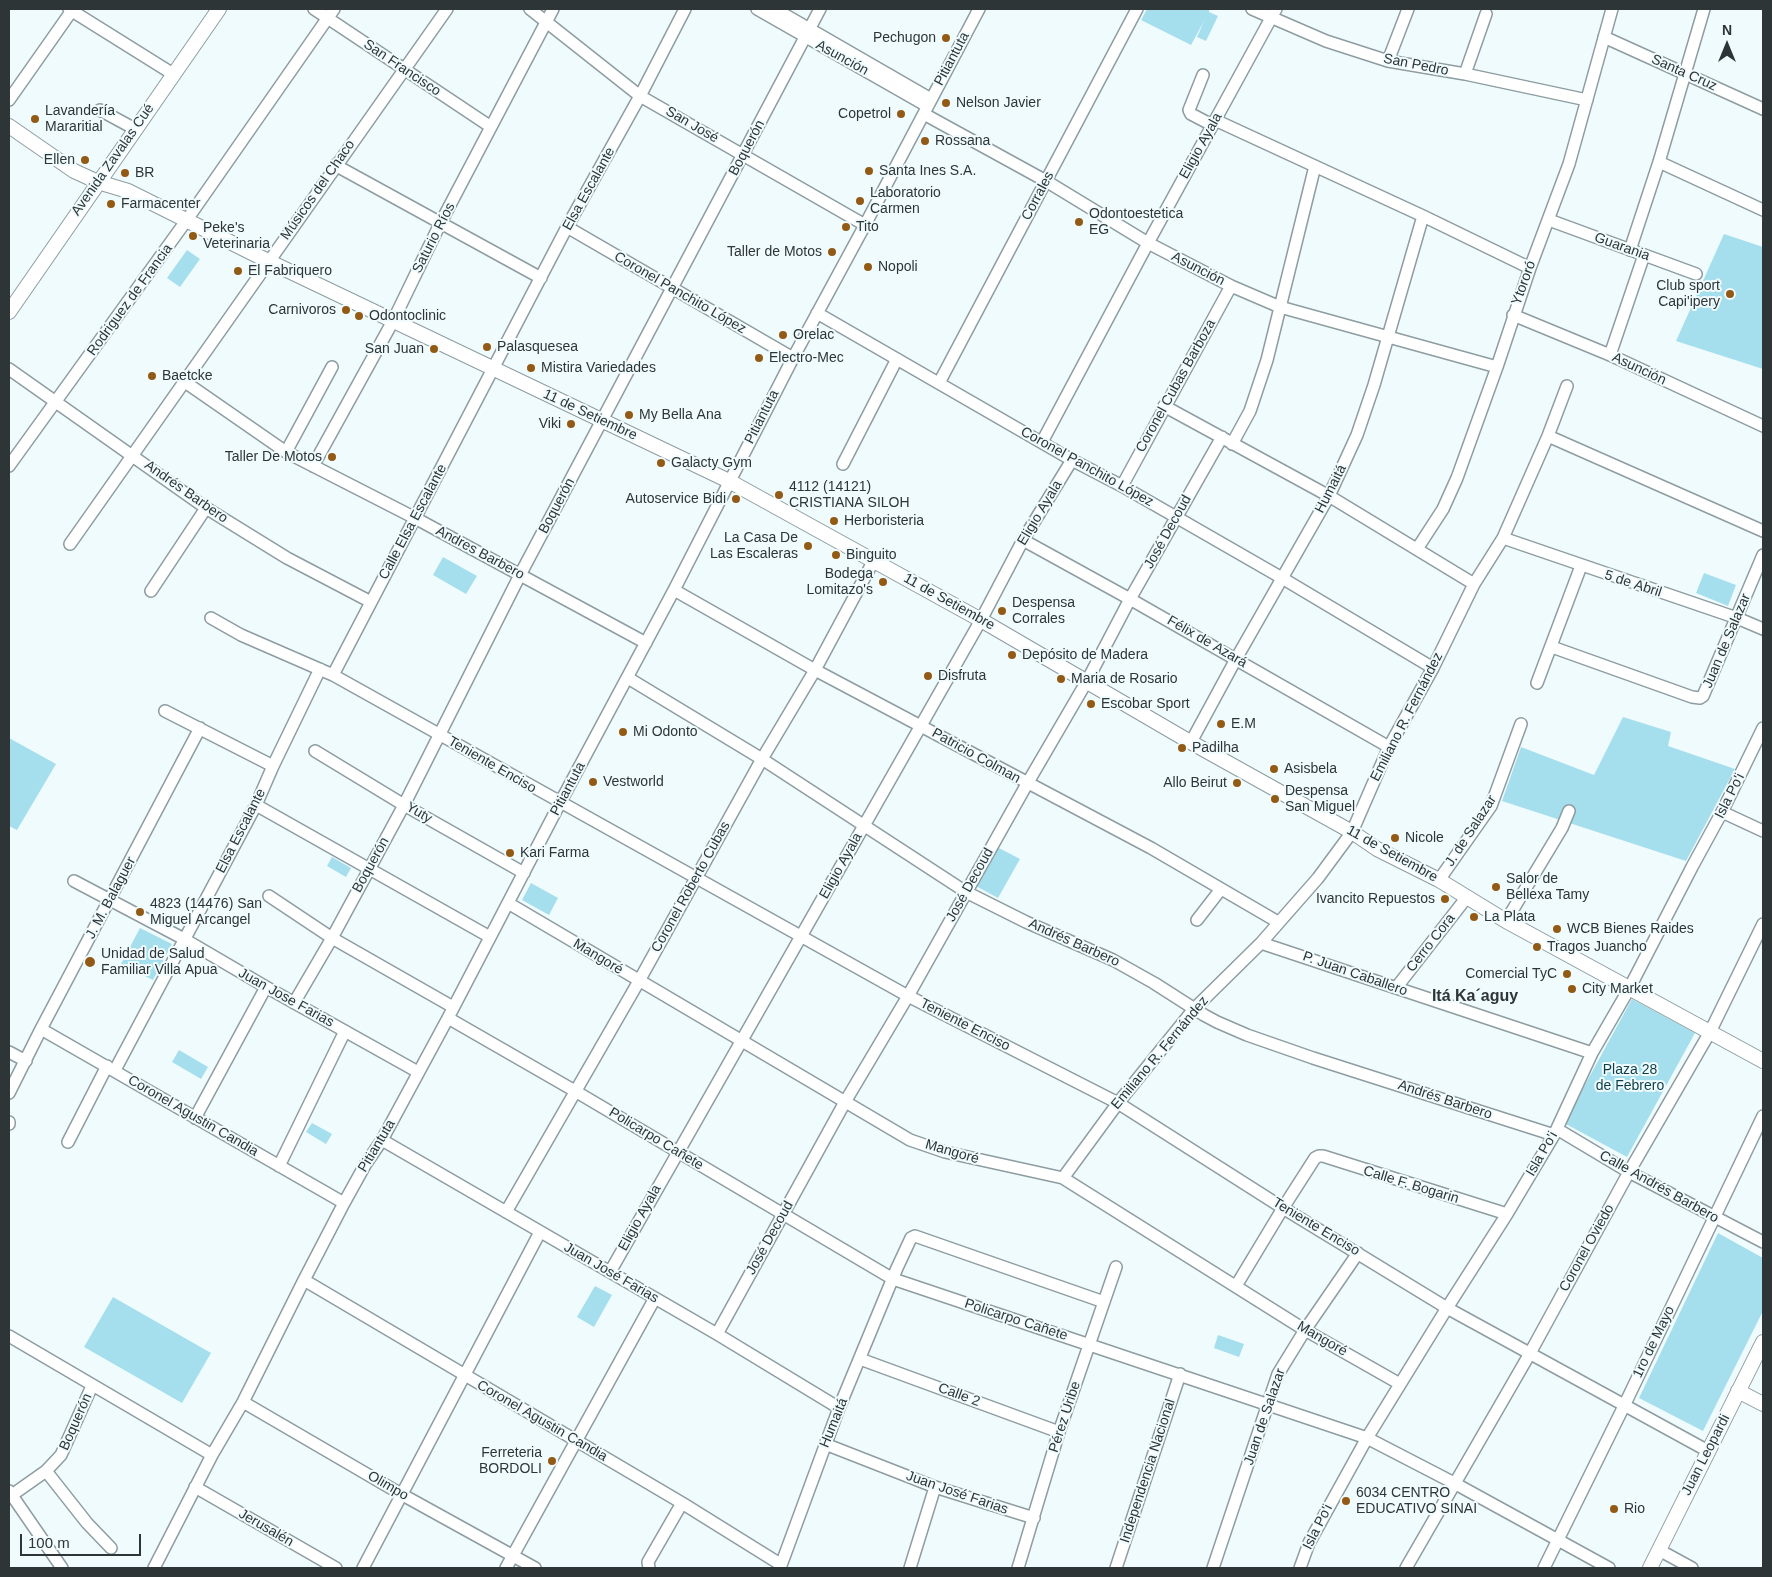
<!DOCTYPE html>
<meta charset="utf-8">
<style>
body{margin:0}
#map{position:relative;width:1772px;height:1577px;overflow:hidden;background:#f0fbfe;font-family:Helvetica,sans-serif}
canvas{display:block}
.frame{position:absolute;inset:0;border:10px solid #2e3537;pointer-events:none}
.north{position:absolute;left:1702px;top:20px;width:50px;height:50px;-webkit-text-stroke:4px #f0fbfe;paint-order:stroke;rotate:0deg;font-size:14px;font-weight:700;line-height:20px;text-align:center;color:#2e3537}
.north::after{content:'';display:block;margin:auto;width:18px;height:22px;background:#2e3537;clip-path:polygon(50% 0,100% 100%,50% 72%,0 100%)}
.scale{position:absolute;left:20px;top:1534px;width:121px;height:22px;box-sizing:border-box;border:2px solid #2e3537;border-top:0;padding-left:6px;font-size:15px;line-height:18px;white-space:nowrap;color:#2e3537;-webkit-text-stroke:4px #f0fbfe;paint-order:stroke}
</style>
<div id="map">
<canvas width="1772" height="1577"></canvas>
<div class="frame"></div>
<div class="north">N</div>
<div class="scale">100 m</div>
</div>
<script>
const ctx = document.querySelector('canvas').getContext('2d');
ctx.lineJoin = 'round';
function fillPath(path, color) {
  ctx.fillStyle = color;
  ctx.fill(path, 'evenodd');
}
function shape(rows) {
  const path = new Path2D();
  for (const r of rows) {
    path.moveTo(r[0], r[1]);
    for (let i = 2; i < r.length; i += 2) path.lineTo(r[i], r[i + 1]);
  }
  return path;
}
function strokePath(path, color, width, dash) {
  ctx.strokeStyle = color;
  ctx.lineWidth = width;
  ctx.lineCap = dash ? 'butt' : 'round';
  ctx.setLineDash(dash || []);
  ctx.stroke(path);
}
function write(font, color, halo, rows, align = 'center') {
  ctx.font = font + ' Helvetica,sans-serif';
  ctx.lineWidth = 4;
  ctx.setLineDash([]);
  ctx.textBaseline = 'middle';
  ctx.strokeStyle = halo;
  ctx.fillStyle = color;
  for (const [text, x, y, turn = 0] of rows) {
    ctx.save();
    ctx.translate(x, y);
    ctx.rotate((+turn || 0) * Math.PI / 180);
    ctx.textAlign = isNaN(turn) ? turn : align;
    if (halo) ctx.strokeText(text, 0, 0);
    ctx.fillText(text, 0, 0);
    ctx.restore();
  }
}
const green = shape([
 [1147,9,1209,9,1209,12,1218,16,1206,41,1197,37,1204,21,1191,45,1141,20],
 [1724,234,1763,247,1763,369,1676,341],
 [187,250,200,259,180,287,167,278],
 [443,557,477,576,466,594,433,575],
 [1704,573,1736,585,1728,606,1696,593],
 [1623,717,1671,732,1668,746,1735,769,1686,861,1502,801,1521,747,1594,775],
 [9,738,56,764,17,830,9,826],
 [997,847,1020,859,998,898,976,886],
 [332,857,351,868,346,877,327,866],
 [531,883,558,898,549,915,522,900],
 [140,928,172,944,153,980,121,964],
 [1632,999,1695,1033,1627,1157,1564,1123],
 [179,1050,208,1067,201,1079,172,1062],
 [312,1123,332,1134,326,1144,306,1132],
 [1718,1233,1763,1258,1763,1311,1703,1431,1639,1398],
 [595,1286,612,1295,594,1327,577,1317],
 [113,1297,211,1353,182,1403,84,1347],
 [1218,1335,1244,1344,1239,1357,1214,1348]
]);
const minor = shape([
 [69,9,173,74],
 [314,9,491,127],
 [530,9,640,96,865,225],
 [757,9,927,106],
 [775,9,931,99],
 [1252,9,1326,41,1388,61,1465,74,1587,100],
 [1604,37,1763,109],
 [1388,61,1408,9],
 [1465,74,1486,14],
 [1203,75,1189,110,1191,114,1212,125],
 [9,100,73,9],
 [100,110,135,129],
 [924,114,1046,181,1148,243,1231,286,1280,307,1497,367],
 [1215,120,1423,216,1530,268],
 [1659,162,1763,210],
 [335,165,541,278],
 [1549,220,1696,274],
 [567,227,793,358],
 [1630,250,1659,162,1704,9],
 [817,313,1072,460,1122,486,1282,578,1433,668],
 [1513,315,1610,355,1763,426],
 [1610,355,1644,255],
 [9,369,206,508,287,558,371,602],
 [185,382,286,452,415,518,646,643],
 [939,383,1137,9],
 [1164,406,1329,496,1474,584],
 [1548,436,1763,531],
 [1042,442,1148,243,1276,9],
 [1232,444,1250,411,1267,360,1315,166],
 [286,452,332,367],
 [843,464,897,359],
 [9,466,186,221,334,9],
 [313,466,393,321,440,224,553,9],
 [1122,486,1231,286],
 [1503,538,1737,618,1763,629],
 [1023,540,1130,599,1389,747],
 [70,544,447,9],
 [1417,549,1443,509,1457,478,1497,367,1530,268,1569,164,1612,9],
 [674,590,815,670,1151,848,1278,922],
 [151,591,206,508],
 [211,618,241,635,333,675,908,996,1118,1103,1283,1208,1447,1308,1708,1451],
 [1552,647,1692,697,1700,698,1703,696,1763,555],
 [333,675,567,227,640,96,685,9],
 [628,678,762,759,966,892,1026,922,1113,960,1154,983,1204,1015,1217,1022,1247,1035,1313,1058,1554,1135],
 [1537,683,1581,566],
 [165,711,273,766],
 [1191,742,1236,659,1329,496,1357,435,1374,385,1423,216],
 [315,751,404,805,524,873],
 [256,805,490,937],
 [1722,812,1763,831],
 [1439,880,1491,806,1521,724],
 [74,881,184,939,266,987,418,1072],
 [269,896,332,938,453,1007],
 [508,903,910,1140,945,1152,1063,1178,1305,1330,1400,1384],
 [1197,920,1221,889],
 [1506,921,1562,828,1569,811],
 [1261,943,1592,1053],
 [1396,988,1467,897],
 [294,1003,332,938,404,805,520,575,820,9],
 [448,1018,575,1091,893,1279,1367,1438,1454,1483,1609,1568],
 [41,1029,344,1203],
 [9,1052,26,1061],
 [115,1070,256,805,273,766,320,669],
 [9,1093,41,1029,200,728],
 [195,1118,266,987],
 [9,1122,9,1124],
 [1557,1129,1629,1172,1763,1242],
 [382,1140,717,1334,839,1408],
 [68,1142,107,1066],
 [279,1166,345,1031],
 [1063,1178,1118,1103,1194,1009,1261,943,1318,878,1352,832,1389,747,1433,668,1474,584,1503,538,1548,436,1567,386],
 [506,1212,639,981,762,759,815,670,874,560],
 [610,1272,981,620,1023,540,1072,460],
 [304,1280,682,1503,780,1564],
 [1236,1286,1283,1208,1315,1158,1319,1156,1323,1156,1507,1214],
 [717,1334,845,1102,908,996,1027,784,1087,681,1130,599,1222,437],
 [9,1336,212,1455],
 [860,1359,1059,1432],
 [243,1402,401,1494,535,1568],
 [825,1444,935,1487,1034,1518],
 [46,1471,87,1523,111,1548],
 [195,1487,336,1568],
 [9,1491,62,1568],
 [12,1495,46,1471,61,1455,92,1386],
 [1659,1550,1692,1568],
 [154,1568,212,1455,243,1402,304,1280,344,1203,365,1165,382,1140,448,1018,560,803,674,590,793,358,865,225,979,9],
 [363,1568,540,1232],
 [506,1568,655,1298],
 [649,1568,648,1562,682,1503],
 [780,1568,839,1408,897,1268,911,1238,915,1236,1104,1302],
 [910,1568,935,1487],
 [1018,1568,1059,1432,1116,1267],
 [1116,1568,1180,1374],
 [1213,1568,1278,1374,1305,1330,1358,1253],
 [1300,1568,1309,1543,1367,1438,1447,1308,1507,1214,1554,1135,1592,1053,1629,989,1692,867,1722,812,1763,728],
 [1406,1568,1529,1355,1629,1172,1710,1032,1763,924],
 [1544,1568,1624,1406,1763,1116]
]);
const major = shape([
 [9,126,74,171,98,182,128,191,268,261,729,481,981,620,1185,739,1352,832,1377,849,1439,880,1506,921,1763,1061],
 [9,312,219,9],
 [1738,1391,1763,1404],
 [1650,1568,1763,1342]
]);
const markers = [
 [946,38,5,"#925a14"],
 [946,103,5,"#925a14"],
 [901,114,5,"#925a14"],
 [35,119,5,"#925a14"],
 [925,141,5,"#925a14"],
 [85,160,5,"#925a14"],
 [869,171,5,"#925a14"],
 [125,173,5,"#925a14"],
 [860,201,5,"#925a14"],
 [111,204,5,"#925a14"],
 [1079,222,5,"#925a14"],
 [846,227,5,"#925a14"],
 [193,236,5,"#925a14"],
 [832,252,5,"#925a14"],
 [868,267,5,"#925a14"],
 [238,271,5,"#925a14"],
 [1730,294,5,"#925a14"],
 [346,310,5,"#925a14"],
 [359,316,5,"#925a14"],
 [783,335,5,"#925a14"],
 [487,347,5,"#925a14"],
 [434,349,5,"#925a14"],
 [759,358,5,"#925a14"],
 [531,368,5,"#925a14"],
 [152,376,5,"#925a14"],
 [629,415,5,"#925a14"],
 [571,424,5,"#925a14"],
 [332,457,5,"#925a14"],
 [661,463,5,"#925a14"],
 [779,495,5,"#925a14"],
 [736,499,5,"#925a14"],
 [834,521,5,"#925a14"],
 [808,546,5,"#925a14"],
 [836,555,5,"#925a14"],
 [883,582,5,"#925a14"],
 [1002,611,5,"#925a14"],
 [1012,655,5,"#925a14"],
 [928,676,5,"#925a14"],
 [1061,679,5,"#925a14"],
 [1091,704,5,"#925a14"],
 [1221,724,5,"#925a14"],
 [623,732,5,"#925a14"],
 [1182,748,5,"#925a14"],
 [1274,769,5,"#925a14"],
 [593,782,5,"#925a14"],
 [1237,783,5,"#925a14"],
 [1275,799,5,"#925a14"],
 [1395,838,5,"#925a14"],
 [510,853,5,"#925a14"],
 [1496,887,5,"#925a14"],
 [1445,899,5,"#925a14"],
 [140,912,5,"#925a14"],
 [1474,917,5,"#925a14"],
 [1557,929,5,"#925a14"],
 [1537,947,5,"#925a14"],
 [90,962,6,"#925a14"],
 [1567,974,5,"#925a14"],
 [1572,989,5,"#925a14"],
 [552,1461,5,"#925a14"],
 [1346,1501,5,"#925a14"],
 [1614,1509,5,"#925a14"]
];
const poiNames = [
 ["Pechugon",936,38,"right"],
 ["Nelson Javier",956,103],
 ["Lavandería",45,111],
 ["Mararitial",45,127],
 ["Copetrol",891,114,"right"],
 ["Rossana",935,141],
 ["Ellen",75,160,"right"],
 ["Santa Ines S.A.",879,171],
 ["BR",135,173],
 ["Laboratorio",870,193],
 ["Carmen",870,209],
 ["Farmacenter",121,204],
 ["Odontoestetica",1089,214],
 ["EG",1089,230],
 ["Tito",856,227],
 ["Peke's",203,228],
 ["Veterinaria",203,244],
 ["Taller de Motos",822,252,"right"],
 ["Nopoli",878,267],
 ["El Fabriquero",248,271],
 ["Club sport",1720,286,"right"],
 ["Capi'ipery",1720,302,"right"],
 ["Carnivoros",336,310,"right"],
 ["Odontoclinic",369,316],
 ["Orelac",793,335],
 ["Palasquesea",497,347],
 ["San Juan",424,349,"right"],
 ["Electro-Mec",769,358],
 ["Mistira Variedades",541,368],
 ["Baetcke",162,376],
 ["My Bella Ana",639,415],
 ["Viki",561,424,"right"],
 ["Taller De Motos",322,457,"right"],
 ["Galacty Gym",671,463],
 ["4112 (14121)",789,487],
 ["CRISTIANA SILOH",789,503],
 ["Autoservice Bidi",726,499,"right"],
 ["Herboristeria",844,521],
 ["La Casa De",798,538,"right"],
 ["Las Escaleras",798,554,"right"],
 ["Binguito",846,555],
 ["Bodega",873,574,"right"],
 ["Lomitazo's",873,590,"right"],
 ["Despensa",1012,603],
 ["Corrales",1012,619],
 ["Depósito de Madera",1022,655],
 ["Disfruta",938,676],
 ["Maria de Rosario",1071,679],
 ["Escobar Sport",1101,704],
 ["E.M",1231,724],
 ["Mi Odonto",633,732],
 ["Padilha",1192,748],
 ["Asisbela",1284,769],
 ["Vestworld",603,782],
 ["Allo Beirut",1227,783,"right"],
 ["Despensa",1285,791],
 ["San Miguel",1285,807],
 ["Nicole",1405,838],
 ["Kari Farma",520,853],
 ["Salor de",1506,879],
 ["Bellexa Tamy",1506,895],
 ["Ivancito Repuestos",1435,899,"right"],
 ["4823 (14476) San",150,904],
 ["Miguel Arcangel",150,920],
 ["La Plata",1484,917],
 ["WCB Bienes Raides",1567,929],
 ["Tragos Juancho",1547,947],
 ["Unidad de Salud",101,954],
 ["Familiar Villa Apua",101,970],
 ["Comercial TyC",1557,974,"right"],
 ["City Market",1582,989],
 ["Ferreteria",542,1453,"right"],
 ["BORDOLI",542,1469,"right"],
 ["6034 CENTRO",1356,1493],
 ["EDUCATIVO SINAI",1356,1509],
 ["Rio",1624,1509]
];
const streetNames = [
 ["Asunción",842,58,29],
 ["Pitiantuta",952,59,-62],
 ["San Pedro",1416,65,11],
 ["San Francisco",402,68,34],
 ["Santa Cruz",1684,73,24],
 ["San José",692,125,30],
 ["Eligio Ayala",1201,146,-61],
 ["Boquerón",747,148,-62],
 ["Avenida Zavalas Cué",113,160,-55],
 ["Elsa Escalante",589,189,-61],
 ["Músicos del Chaco",318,190,-55],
 ["Corrales",1038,196,-62],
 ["Saturio Ríos",434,238,-63],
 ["Guarania",1622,247,20],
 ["Asunción",1198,269,27],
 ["Ytororó",1524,283,-70],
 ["Coronel Panchito López",680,293,30],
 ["Rodriguez de Francia",130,300,-54],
 ["Asunción",1639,369,25],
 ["Coronel Cubas Barboza",1176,386,-61],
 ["11 de Setiembre",590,415,25],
 ["Pitiantuta",762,417,-63],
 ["Coronel Panchito López",1087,467,29],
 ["Humaitá",1331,489,-63],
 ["Andrés Barbero",186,492,35],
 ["Boquerón",557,506,-62],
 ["Eligio Ayala",1040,513,-59],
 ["Calle Elsa Escalante",413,522,-62],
 ["José Decoud",1168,532,-61],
 ["Andres Barbero",480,553,28],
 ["5 de Abril",1633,584,18],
 ["11 de Setiembre",949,602,29],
 ["Juan de Salazar",1727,641,-67],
 ["Félix de Azará",1207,642,30],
 ["Emiliano R. Fernández",1407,717,-63],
 ["Patricio Colman",976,756,29],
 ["Teniente Enciso",492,765,30],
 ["Pitiantuta",568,789,-62],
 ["Isla Po'i",1730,796,-63],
 ["Yuty",419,813,30],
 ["Elsa Escalante",241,831,-63],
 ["J. de Salazar",1471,831,-57],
 ["11 de Setiembre",1392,854,29],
 ["Boquerón",371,865,-61],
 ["Eligio Ayala",841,866,-61],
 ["José Decoud",970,885,-61],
 ["Coronel Roberto Cubas",691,887,-61],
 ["J. M. Balaguer",111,898,-62],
 ["Andrés Barbero",1074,943,24],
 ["Cerro Cora",1431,943,-52],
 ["Mangoré",598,957,31],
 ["P. Juan Caballero",1355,974,19],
 ["Juan Jose Farias",286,998,29],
 ["Teniente Enciso",965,1025,27],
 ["Emiliano R. Fernández",1160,1053,-50],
 ["Andrés Barbero",1445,1100,18],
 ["Coronel Agustin Candia",193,1116,30],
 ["Policarpo Cañete",656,1139,31],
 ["Pitiantuta",377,1146,-59],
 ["Mangoré",952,1152,16],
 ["Isla Po'i",1542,1154,-60],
 ["Calle F. Bogarin",1411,1185,17],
 ["Calle Andrés Barbero",1659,1187,29],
 ["Eligio Ayala",640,1218,-61],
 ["Teniente Enciso",1316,1227,31],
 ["José Decoud",770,1238,-61],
 ["Coronel Oviedo",1587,1248,-61],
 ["Juan José Farias",611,1273,30],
 ["Policarpo Cañete",1016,1320,18],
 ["Mangoré",1322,1339,30],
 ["1ro de Mayo",1654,1342,-64],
 ["Calle 2",959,1395,20],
 ["Pérez Uribe",1065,1417,-72],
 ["Juan de Salazar",1265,1417,-71],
 ["Coronel Agustin Candia",542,1421,30],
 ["Boquerón",76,1422,-66],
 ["Humaitá",834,1423,-68],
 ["Juan Leopardi",1706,1455,-63],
 ["Independencia Nacional",1148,1471,-72],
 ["Olimpo",388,1486,30],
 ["Juan José Farias",957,1493,19],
 ["Isla Po'i",1318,1527,-63],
 ["Jerusalén",266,1528,30]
];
const parkNames = [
 ["Plaza 28",1630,1070],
 ["de Febrero",1630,1086]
];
const quarterNames = [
 ["Itá Ka´aguy",1475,997]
];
fillPath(green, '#a5dfed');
strokePath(minor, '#8d9da1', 14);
strokePath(major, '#8d9da1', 16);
strokePath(minor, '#fff', 11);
strokePath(major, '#fff', 14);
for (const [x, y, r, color] of markers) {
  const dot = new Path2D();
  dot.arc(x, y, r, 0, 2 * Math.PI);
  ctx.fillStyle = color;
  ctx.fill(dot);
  strokePath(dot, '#f0fbfe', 2);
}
write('14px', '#2e3537', '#f0fbfe', poiNames, 'left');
write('14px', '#2e3537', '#f0fbfe', streetNames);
write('14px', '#0d3d47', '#f0fbfe', parkNames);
write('bold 16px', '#2e3537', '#f0fbfe', quarterNames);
</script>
